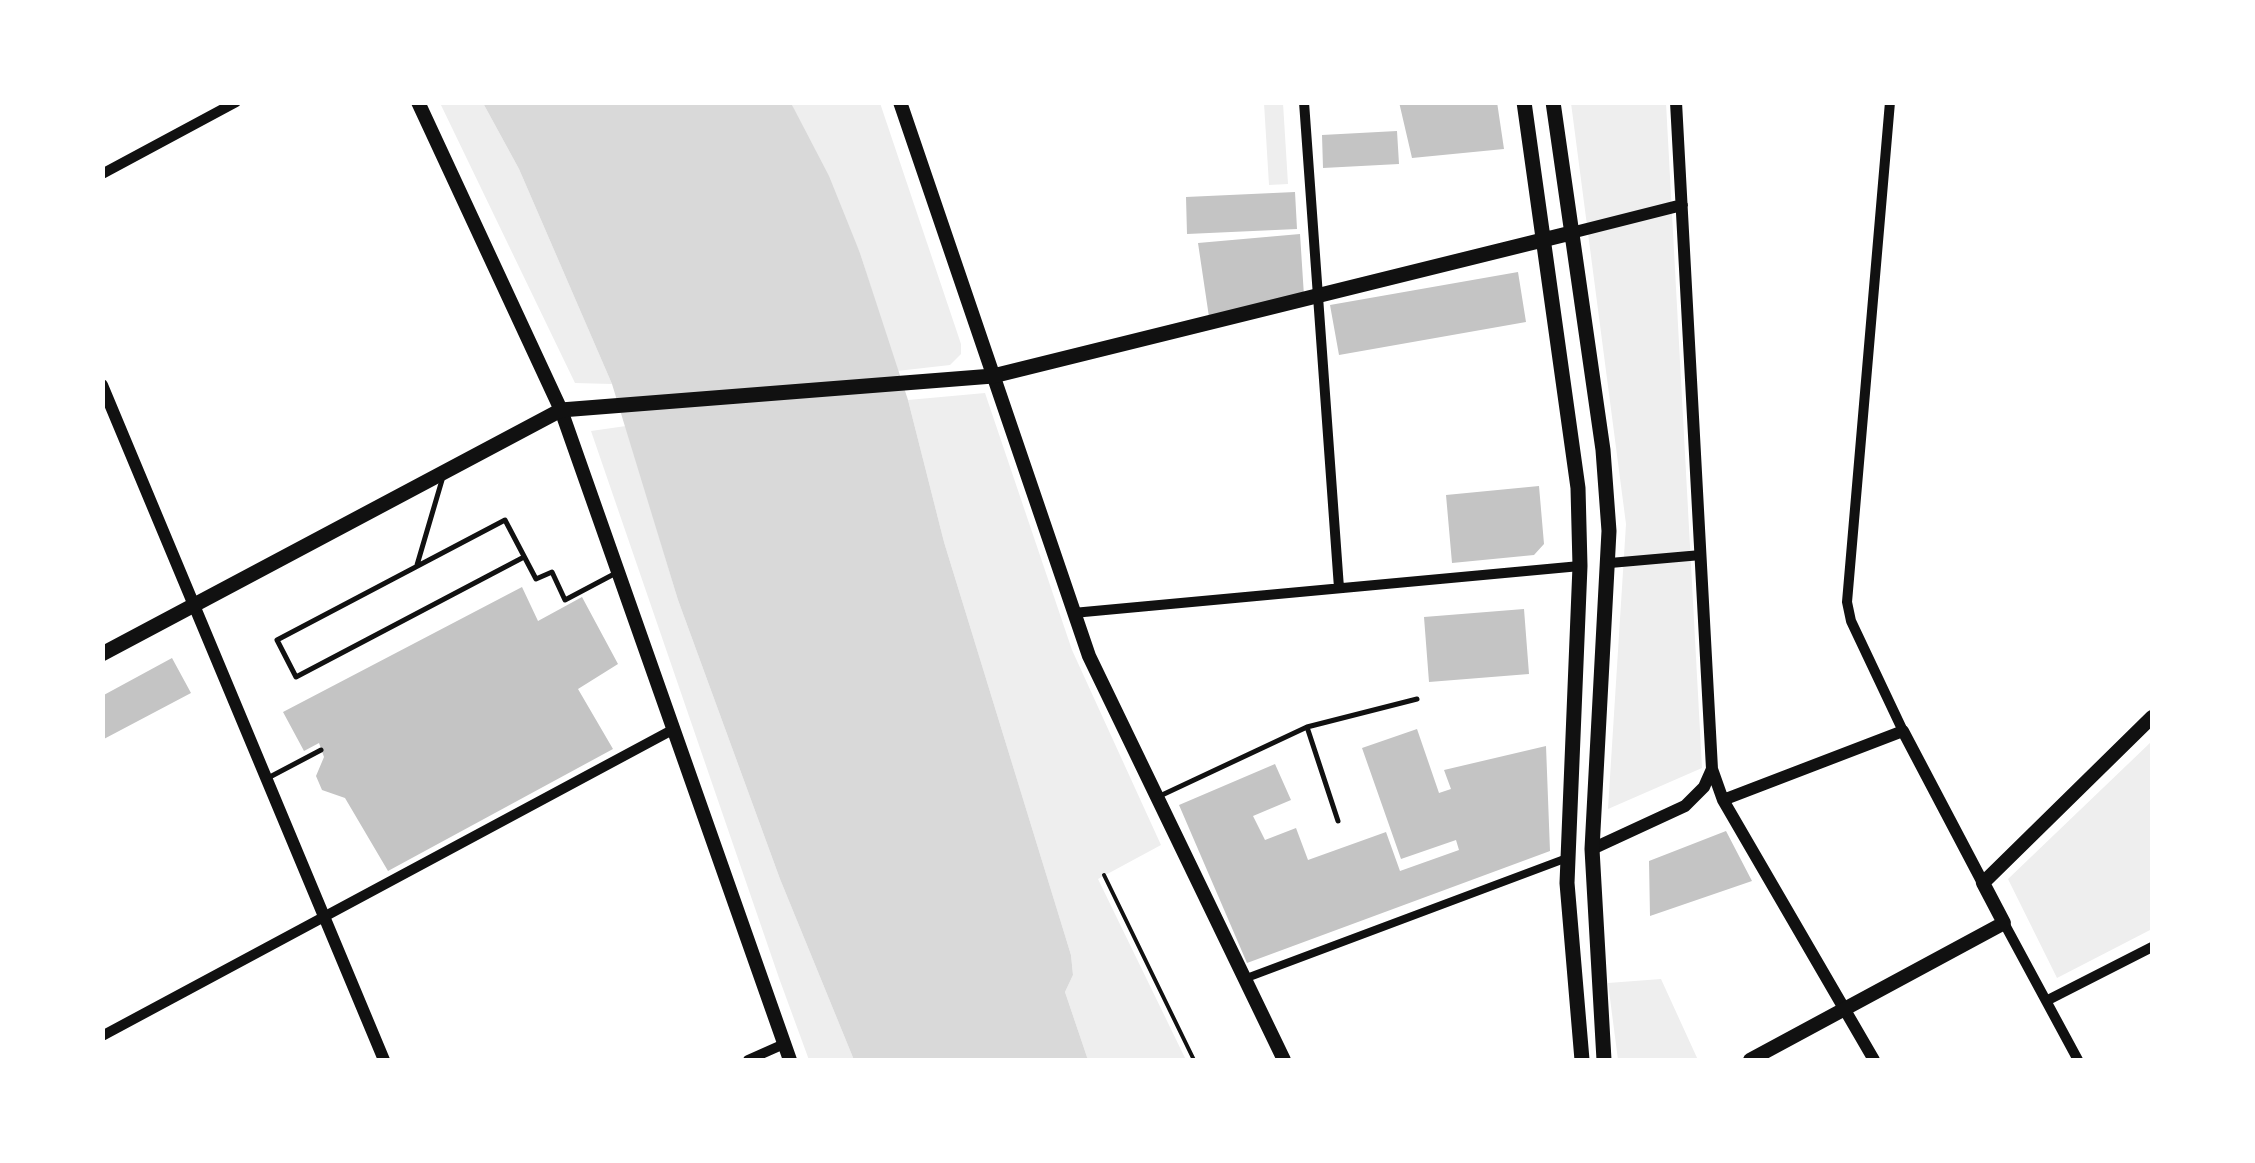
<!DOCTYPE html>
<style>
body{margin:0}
#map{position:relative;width:2255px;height:1163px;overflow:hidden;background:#fff;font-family:"Alegreya Sans",sans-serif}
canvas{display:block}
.frame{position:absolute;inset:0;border:105px solid #fff;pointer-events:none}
</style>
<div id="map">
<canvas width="2255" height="1163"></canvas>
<div class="frame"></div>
</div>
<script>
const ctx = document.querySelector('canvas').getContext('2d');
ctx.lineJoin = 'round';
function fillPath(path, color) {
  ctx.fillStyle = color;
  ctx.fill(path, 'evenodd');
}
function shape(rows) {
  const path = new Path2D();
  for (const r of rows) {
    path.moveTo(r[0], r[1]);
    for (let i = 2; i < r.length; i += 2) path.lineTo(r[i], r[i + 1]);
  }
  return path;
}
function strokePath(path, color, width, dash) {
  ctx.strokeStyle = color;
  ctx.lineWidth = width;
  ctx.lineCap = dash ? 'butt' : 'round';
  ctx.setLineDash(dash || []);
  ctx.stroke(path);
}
const green = shape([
 [440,103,483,103,519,169,612,384,575,383],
 [791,103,880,103,961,344,961,354,950,365,897,371,860,253],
 [1264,103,1283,103,1288,184,1269,185],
 [1571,103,1666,103,1702,768,1608,809,1626,524],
 [985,393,1072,650,1161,845,1098,879,1186,1060,1088,1060,1065,992,1073,975,1071,955,944,542,908,400],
 [626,426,678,600,780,879,854,1060,809,1060,779,978,591,431],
 [2152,741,2152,929,2057,978,2008,879],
 [1661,979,1698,1060,1618,1060,1608,983]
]);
const water = shape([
 [483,103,791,103,829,176,860,253,908,400,944,542,1071,955,1073,975,1065,992,1088,1060,854,1060,780,879,678,600,612,384,519,169]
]);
const building = shape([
 [1399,102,1497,102,1504,149,1412,158],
 [1397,131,1399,164,1323,168,1322,135],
 [1295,192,1297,229,1187,234,1186,197],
 [1300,234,1304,296,1209,317,1198,243],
 [1518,272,1526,322,1339,355,1330,305],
 [1539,486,1544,544,1534,555,1452,563,1446,495],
 [522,587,538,621,582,597,618,664,578,689,613,749,388,871,345,798,322,790,316,776,324,757,319,743,304,751,283,712],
 [1524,609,1529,674,1429,682,1424,617],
 [172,658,191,693,102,740,102,696],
 [1417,729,1439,793,1451,789,1444,770,1546,746,1550,851,1247,963,1179,805,1275,764,1291,800,1253,816,1265,840,1296,828,1308,860,1386,832,1400,871,1459,850,1456,840,1401,859,1362,748],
 [1726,831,1752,881,1650,916,1649,861]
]);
const path = shape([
 [1104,875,1194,1060]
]);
const service = shape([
 [524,557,296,677,277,640,505,520,536,579,552,572,565,600,616,573],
 [417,565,442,480],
 [1307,727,1338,821],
 [266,779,321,750],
 [1162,795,1307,727,1417,699]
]);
const pedestrian = shape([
 [1244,979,1567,858]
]);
const minor = shape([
 [1304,102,1339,588],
 [1890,102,1847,602,1851,621,1903,731],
 [102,174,236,102],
 [1610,563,1701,555],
 [1073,613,1580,566],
 [2004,923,2078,1060],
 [2046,1001,2152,947],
 [102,1036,674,729],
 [748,1060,784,1044]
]);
const tertiary = shape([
 [1676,102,1712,769,1723,800,1874,1060],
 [1571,233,1682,205],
 [102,385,384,1060],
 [1723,800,1903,731,1983,883],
 [1592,849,1685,806,1704,787,1712,769]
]);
const secondary = shape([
 [418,102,561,410,790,1060],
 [900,102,1089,656,1284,1060],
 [1750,1060,2004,923,1983,883,2152,717]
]);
const primary = shape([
 [1524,102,1578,488,1580,566,1567,883,1582,1060],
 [1553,102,1603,450,1609,531,1592,849,1604,1060],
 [102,654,561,410,993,376,1571,233]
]);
fillPath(green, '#eee');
fillPath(water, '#d9d9d9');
fillPath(building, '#c4c4c4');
strokePath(path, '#111', 4);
strokePath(service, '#111', 5);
strokePath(pedestrian, '#111', 8);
strokePath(minor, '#111', 10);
strokePath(tertiary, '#111', 12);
strokePath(secondary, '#111', 14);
strokePath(primary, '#111', 15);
</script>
